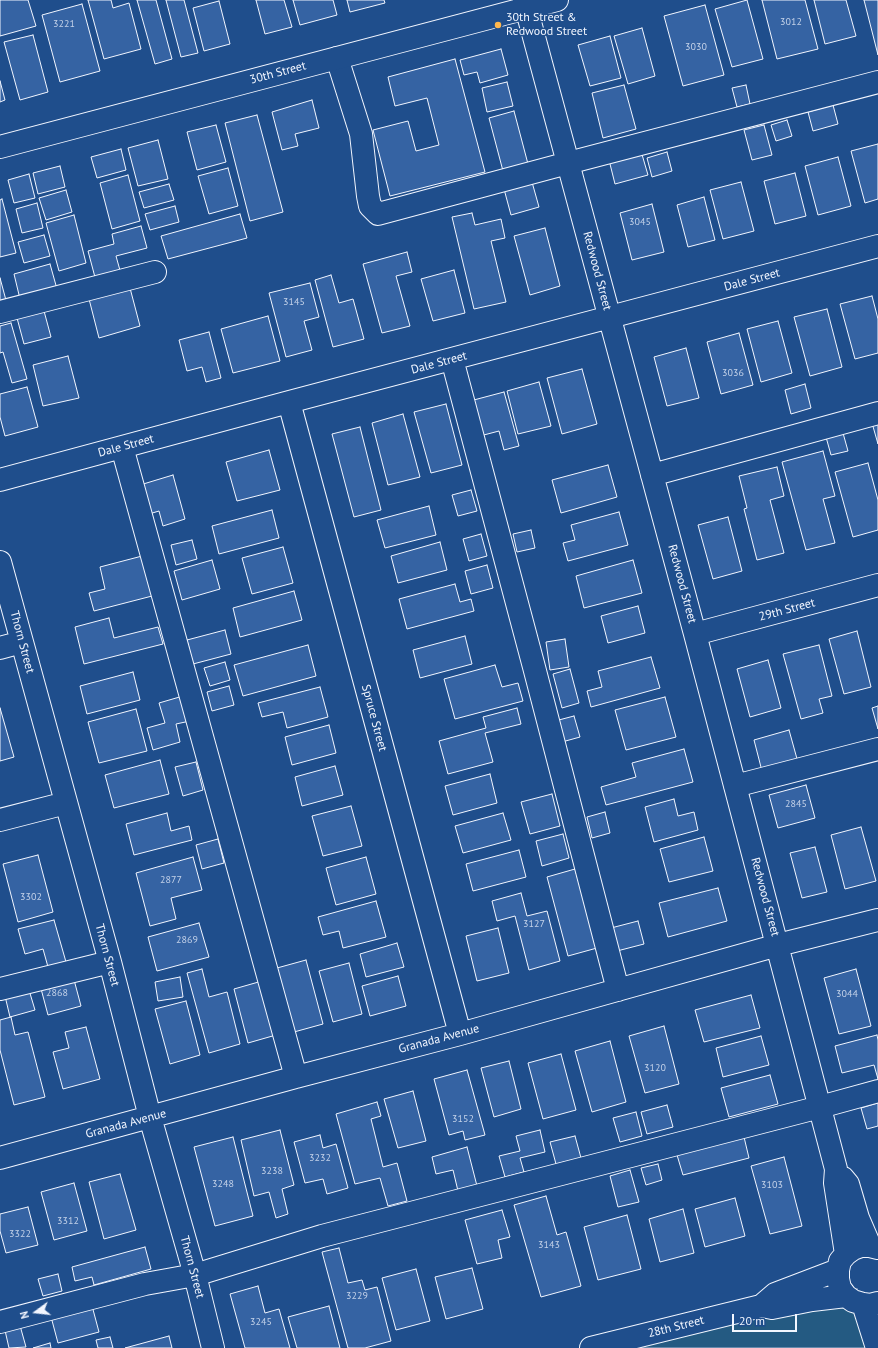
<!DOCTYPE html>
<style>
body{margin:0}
#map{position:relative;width:878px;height:1348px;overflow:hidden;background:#1f4e8c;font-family:"PT Sans",sans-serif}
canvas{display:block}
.north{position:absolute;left:16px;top:1292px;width:40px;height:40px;-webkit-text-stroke:3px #1f4e8c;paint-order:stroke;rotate:255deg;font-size:11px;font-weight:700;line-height:16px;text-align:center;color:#f2f6ff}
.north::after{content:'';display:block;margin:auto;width:14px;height:18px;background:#f2f6ff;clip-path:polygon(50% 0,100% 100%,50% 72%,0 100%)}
.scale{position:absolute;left:732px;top:1314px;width:65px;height:18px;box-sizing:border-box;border:2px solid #f2f6ff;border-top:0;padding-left:5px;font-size:12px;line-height:14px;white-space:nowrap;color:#f2f6ff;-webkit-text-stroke:3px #1f4e8c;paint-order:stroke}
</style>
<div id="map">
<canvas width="878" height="1348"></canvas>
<div class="north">N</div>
<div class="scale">20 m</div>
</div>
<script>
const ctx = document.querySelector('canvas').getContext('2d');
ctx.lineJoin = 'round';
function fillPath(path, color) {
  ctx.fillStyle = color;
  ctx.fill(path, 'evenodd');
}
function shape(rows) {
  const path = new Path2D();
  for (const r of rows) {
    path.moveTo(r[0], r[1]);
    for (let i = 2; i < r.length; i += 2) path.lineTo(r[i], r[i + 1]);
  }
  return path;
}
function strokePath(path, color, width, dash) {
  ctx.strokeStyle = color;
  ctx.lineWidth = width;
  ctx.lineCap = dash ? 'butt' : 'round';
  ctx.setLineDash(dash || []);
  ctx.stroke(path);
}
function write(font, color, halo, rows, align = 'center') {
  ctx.font = font + ' "PT Sans",sans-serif';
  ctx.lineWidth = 3;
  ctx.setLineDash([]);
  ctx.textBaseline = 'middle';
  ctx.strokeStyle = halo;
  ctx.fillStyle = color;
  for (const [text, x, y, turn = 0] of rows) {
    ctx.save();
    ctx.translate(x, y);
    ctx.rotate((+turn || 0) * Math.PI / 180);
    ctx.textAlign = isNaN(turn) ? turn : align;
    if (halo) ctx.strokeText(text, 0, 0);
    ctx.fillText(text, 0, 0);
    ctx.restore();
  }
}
const green = shape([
 [857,1289,857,1299,878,1294,878,1348,637,1348,857,1289]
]);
const building = shape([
 [0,0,28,0,36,26,0,36,0,0],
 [88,0,111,0,113,8,129,3,141,49,104,59,88,0],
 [137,0,156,0,172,59,155,64,137,0],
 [166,0,184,0,198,53,181,57,166,0],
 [256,0,284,0,292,27,265,34,256,0],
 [293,0,333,0,337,15,300,25,293,0],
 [347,0,384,0,385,3,350,12,347,0],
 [747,0,763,59,732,67,715,9,747,0],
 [762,0,805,0,818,49,777,59,762,0],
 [814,0,846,0,856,36,825,44,814,0],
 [864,0,878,0,878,55,864,0],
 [219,1,230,44,204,51,193,8,219,1],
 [82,4,100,71,60,82,42,15,82,4],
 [705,5,724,75,683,86,664,16,705,5],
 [642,28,655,76,628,84,614,36,642,28],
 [33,35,48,92,20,100,4,42,33,35],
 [610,36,621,78,590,86,578,45,610,36],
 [501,49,508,75,480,83,477,72,464,75,460,60,501,49],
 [455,59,485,172,390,196,373,130,408,121,416,151,439,145,427,98,395,106,388,77,455,59],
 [0,81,5,100,0,102,0,81],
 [507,82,513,106,487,112,482,88,507,82],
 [624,85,636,129,603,138,592,93,624,85],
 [746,85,750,104,737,107,732,88,746,85],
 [312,100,319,128,295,134,298,146,282,150,272,112,312,100],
 [833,105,838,124,813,131,808,112,833,105],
 [514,111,528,164,503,171,489,118,514,111],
 [257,115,283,212,250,221,225,123,257,115],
 [787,120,792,136,776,141,771,125,787,120],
 [216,125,226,162,197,170,187,132,216,125],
 [764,125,772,155,752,160,744,130,764,125],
 [158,140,168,179,138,186,128,148,158,140],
 [878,144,878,199,865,203,851,151,878,144],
 [121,149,126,170,97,178,91,157,121,149],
 [641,151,648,175,615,184,609,160,641,151],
 [667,152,672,171,652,177,647,158,667,152],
 [838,157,851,206,818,215,805,166,838,157],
 [60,166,65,187,38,194,33,173,60,166],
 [228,168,238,206,209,214,198,176,228,168],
 [795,173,806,216,775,224,764,181,795,173],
 [29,174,35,198,14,203,8,180,29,174],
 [128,175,140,221,112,229,100,183,128,175],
 [532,182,539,207,511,215,504,189,532,182],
 [741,182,754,231,723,239,710,190,741,182],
 [169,184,174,200,144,208,139,192,169,184],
 [66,190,72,212,46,220,39,198,66,190],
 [704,197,715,240,688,247,677,205,704,197],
 [2,199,16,253,0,257,0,200,2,199],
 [37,203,43,228,22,233,16,209,37,203],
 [652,204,664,252,632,260,620,213,652,204],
 [175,206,179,222,150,230,145,214,175,206],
 [472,213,475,225,501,219,505,238,491,241,506,302,474,309,452,217,472,213],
 [240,214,247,238,168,259,161,236,240,214],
 [74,215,86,263,59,271,46,223,74,215],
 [141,226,147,248,116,256,121,274,96,281,88,251,114,244,112,234,141,226],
 [545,228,560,286,530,295,514,236,545,228],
 [44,235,50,256,24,263,18,242,44,235],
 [407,252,412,272,396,276,410,326,382,333,363,264,407,252],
 [50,264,57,289,20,299,14,274,50,264],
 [454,270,465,313,433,321,421,279,454,270],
 [331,275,339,303,353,299,364,339,333,347,315,280,331,275],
 [0,278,7,304,0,306,0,278],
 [310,283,319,317,304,321,312,350,286,357,269,293,310,283],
 [130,288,140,326,99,338,89,299,130,288],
 [872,296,878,319,878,353,855,359,840,304,872,296],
 [827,309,842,367,810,376,794,317,827,309],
 [44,311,51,337,24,344,17,318,44,311],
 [268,316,280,361,233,373,221,329,268,316],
 [778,321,792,373,761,382,747,329,778,321],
 [11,323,27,379,12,383,3,352,0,353,0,326,11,323],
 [209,332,221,378,206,382,202,367,187,371,179,340,209,332],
 [739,333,753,385,721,394,707,342,739,333],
 [686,348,699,398,667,406,654,357,686,348],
 [68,356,79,398,43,406,33,365,68,356],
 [582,369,597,424,562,434,547,378,582,369],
 [539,382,551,426,518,434,507,391,539,382],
 [805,384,811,408,791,414,785,390,805,384],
 [27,387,38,427,5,436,0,417,0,394,27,387],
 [504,392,519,446,504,450,499,431,480,436,470,401,504,392],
 [446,404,462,465,431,473,414,412,446,404],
 [403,414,420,477,388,485,372,423,403,414],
 [878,422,878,444,872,423,878,422],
 [360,427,381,510,354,517,332,434,360,427],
 [843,433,848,451,831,455,826,437,843,433],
 [269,450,280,490,237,501,226,462,269,450],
 [823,451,835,496,823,499,835,543,806,550,782,462,823,451],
 [868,463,878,500,878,530,853,537,835,472,868,463],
 [608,465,617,497,561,513,552,480,608,465],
 [777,467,784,496,770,500,784,553,757,560,744,509,747,508,739,476,777,467],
 [173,475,185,519,163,526,159,511,149,514,140,485,173,475],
 [471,490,477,511,458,516,452,495,471,490],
 [429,506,436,535,385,548,377,520,429,506],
 [272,510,279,538,219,554,212,526,272,510],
 [619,512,628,545,568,561,563,543,575,540,571,525,619,512],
 [728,517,742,571,713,579,698,525,728,517],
 [531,530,535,548,517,552,513,534,531,530],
 [481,534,487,556,469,561,463,539,481,534],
 [192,540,197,559,176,565,171,545,192,540],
 [440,542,447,570,398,583,391,556,440,542],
 [283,547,293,583,252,594,242,558,283,547],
 [146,555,156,595,94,611,89,593,105,589,100,567,146,555],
 [212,560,220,589,182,600,174,571,212,560],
 [633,560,642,593,584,608,576,576,633,560],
 [487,565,493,588,471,594,465,571,487,565],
 [455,584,460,602,471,599,474,611,407,629,399,599,455,584],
 [294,591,302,620,240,637,233,608,294,591],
 [638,606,645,633,608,643,601,616,638,606],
 [109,618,114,638,158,627,163,644,84,664,75,627,109,618],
 [225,630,231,654,193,664,187,640,225,630],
 [857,631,871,687,844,694,829,639,857,631],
 [465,636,472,664,420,678,413,650,465,636],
 [565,639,569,667,550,670,546,642,565,639],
 [308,645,316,676,243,696,234,665,308,645],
 [819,645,832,696,819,699,823,713,801,719,783,654,819,645],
 [651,657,660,688,591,707,587,691,602,687,598,671,651,657],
 [768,660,781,708,750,717,737,669,768,660],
 [225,662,230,680,210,686,204,668,225,662],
 [495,665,502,687,518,683,523,701,455,719,444,679,495,665],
 [570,669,579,703,562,708,553,674,570,669],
 [133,672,140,700,87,714,80,686,133,672],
 [229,686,234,705,212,711,207,692,229,686],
 [320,687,328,717,287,728,283,712,262,717,258,703,320,687],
 [183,696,190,721,176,724,180,742,153,750,147,728,165,723,159,703,183,696],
 [665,697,676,737,626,750,615,710,665,697],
 [878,706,878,729,872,708,878,706],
 [0,708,14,757,0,761,0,708],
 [517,708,521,724,485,733,493,762,448,774,439,741,486,728,483,717,517,708],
 [136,709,147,751,99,763,88,722,136,709],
 [574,716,580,737,562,742,555,721,574,716],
 [329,725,336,753,292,765,285,737,329,725],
 [789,730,799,766,763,775,754,740,789,730],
 [684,749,693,782,606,805,601,787,636,777,632,763,684,749],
 [160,760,169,794,114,808,105,775,160,760],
 [196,762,203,790,183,796,175,767,196,762],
 [335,766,343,795,302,806,295,777,335,766],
 [490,774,497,803,453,815,445,786,490,774],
 [806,785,815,818,778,828,769,795,806,785],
 [552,794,560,826,530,834,521,802,552,794],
 [674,799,678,816,694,812,698,830,654,842,645,807,674,799],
 [351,806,362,846,323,856,312,816,351,806],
 [605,812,610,833,592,838,587,817,605,812],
 [167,813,171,831,189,826,192,840,134,855,126,824,167,813],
 [503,813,511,840,463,853,455,826,503,813],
 [861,827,876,881,845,889,831,835,861,827],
 [563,834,569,858,542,866,536,841,563,834],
 [704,837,713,871,669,882,660,849,704,837],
 [218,839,224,863,202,869,196,845,218,839],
 [815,847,827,892,802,898,790,853,815,847],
 [519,850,526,877,473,891,466,864,519,850],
 [38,855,53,912,18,922,3,864,38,855],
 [193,857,202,890,171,898,176,919,150,926,136,873,193,857],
 [366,857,376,894,336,905,326,868,366,857],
 [575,869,597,948,568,956,547,877,575,869],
 [718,888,727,921,668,937,659,903,718,888],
 [521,893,527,916,547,911,560,961,529,970,515,916,497,921,492,901,521,893],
 [376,901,386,937,343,948,339,931,323,935,318,917,376,901],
 [54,920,66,962,48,967,43,949,25,954,18,929,54,920],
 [638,921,644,944,617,951,611,928,638,921],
 [199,923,209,957,157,971,148,937,199,923],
 [498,928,509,973,477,981,466,936,498,928],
 [397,943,404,967,366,977,360,954,397,943],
 [306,960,323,1024,294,1032,277,968,306,960],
 [349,963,362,1014,333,1022,319,971,349,963],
 [202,969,209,997,227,992,240,1044,209,1053,187,973,202,969],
 [856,969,871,1026,839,1034,824,978,856,969],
 [73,976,81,1006,48,1015,40,985,73,976],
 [398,976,406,1006,370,1016,362,986,398,976],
 [180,977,183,997,158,1001,155,982,180,977],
 [262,981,276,1035,248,1043,234,989,262,981],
 [29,990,35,1010,10,1017,5,996,29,990],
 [751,995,760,1028,704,1042,695,1010,751,995],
 [186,1001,200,1055,170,1064,155,1009,186,1001],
 [11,1017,15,1035,28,1032,45,1097,14,1105,0,1050,0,1020,11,1017],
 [664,1026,679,1084,645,1093,629,1036,664,1026],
 [86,1027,100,1079,63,1089,53,1052,69,1048,65,1032,86,1027],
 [877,1035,878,1040,878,1079,874,1065,842,1073,835,1046,877,1035],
 [761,1036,769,1065,723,1077,716,1048,761,1036],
 [610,1041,626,1102,592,1112,575,1051,610,1041],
 [561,1054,576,1110,543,1119,528,1063,561,1054],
 [509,1061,521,1109,494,1117,481,1068,509,1061],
 [467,1070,485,1135,465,1140,463,1131,449,1135,434,1079,467,1070],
 [770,1075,778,1104,729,1117,721,1088,770,1075],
 [413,1091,426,1141,398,1148,384,1099,413,1091],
 [377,1102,381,1116,371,1119,383,1167,397,1163,407,1201,388,1206,380,1178,355,1184,336,1114,377,1102],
 [878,1103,878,1126,867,1129,861,1108,878,1103],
 [667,1105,673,1127,647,1134,641,1112,667,1105],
 [636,1112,642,1136,620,1142,613,1118,636,1112],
 [280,1130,294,1185,282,1189,288,1214,276,1218,269,1192,254,1196,241,1140,280,1130],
 [540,1130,545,1152,520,1158,524,1172,505,1177,499,1156,520,1151,516,1136,540,1130],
 [320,1135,323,1148,336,1144,348,1188,327,1194,323,1179,305,1183,294,1142,320,1135],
 [575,1136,581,1158,556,1164,550,1142,575,1136],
 [233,1137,253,1216,215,1226,194,1147,233,1137],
 [744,1137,749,1158,683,1175,677,1155,744,1137],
 [467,1147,477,1186,458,1191,453,1170,436,1174,432,1157,467,1147],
 [784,1157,802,1226,770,1234,751,1166,784,1157],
 [658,1164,662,1180,646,1185,641,1168,658,1164],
 [630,1170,639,1202,618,1207,610,1176,630,1170],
 [120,1174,136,1230,104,1239,89,1182,120,1174],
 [74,1183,87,1231,54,1240,41,1192,74,1183],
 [546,1196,557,1235,566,1232,581,1286,541,1297,514,1205,546,1196],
 [735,1198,745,1236,705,1247,695,1209,735,1198],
 [28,1207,38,1245,6,1253,0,1231,0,1214,28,1207],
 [683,1209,694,1253,660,1262,649,1219,683,1209],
 [502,1210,510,1237,498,1240,502,1258,477,1264,465,1220,502,1210],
 [627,1215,641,1269,598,1280,584,1227,627,1215],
 [145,1247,151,1269,94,1285,92,1277,75,1281,72,1267,145,1247],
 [339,1248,348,1283,362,1280,365,1290,377,1287,391,1341,365,1348,348,1348,322,1252,339,1248],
 [472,1268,483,1309,446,1319,435,1277,472,1268],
 [416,1269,430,1321,396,1330,382,1278,416,1269],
 [58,1274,62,1291,43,1296,38,1279,58,1274],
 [258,1286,265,1313,279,1309,290,1348,245,1348,230,1294,258,1286],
 [91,1302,99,1332,58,1343,50,1313,91,1302],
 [329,1306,340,1348,297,1348,288,1317,329,1306],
 [19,1322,26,1347,9,1348,4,1326,19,1322],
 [169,1336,172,1348,125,1348,169,1336],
 [110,1337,113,1348,98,1348,96,1340,110,1337],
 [50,1343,51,1348,33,1348,50,1343]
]);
const minor = shape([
 [524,0,695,634,836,1169,835,1183,846,1254],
 [337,58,361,134,368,196,370,206,378,214,568,163,878,82],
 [0,312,155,272],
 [452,359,534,667,618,990],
 [289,402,460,1034],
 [122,447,296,1077],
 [652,475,878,413],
 [0,480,289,402,878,246],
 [0,562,110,962,150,1117,195,1275,213,1348],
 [695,634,878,585],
 [0,648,22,642],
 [735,786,878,749],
 [0,820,66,803],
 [0,989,110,962],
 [0,1158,296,1077,460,1034,778,945,878,920],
 [843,1178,848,1184,858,1218,870,1246],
 [878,1248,870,1246,861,1246,853,1249,846,1254,840,1261,838,1270,838,1279,840,1288,846,1296,853,1301,863,1304,870,1305,878,1303],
 [863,1304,877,1348],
 [762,1306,772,1308,812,1300,846,1296],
 [0,1322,145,1284,195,1275,322,1236,820,1107,878,1091],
 [591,1348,761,1306,775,1294,838,1270]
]);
const major = shape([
 [0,147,557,0]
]);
const markers = [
 [498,25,4,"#ffb74d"]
];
const numberNames = [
 ["3012",791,22],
 ["3221",64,24],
 ["3030",696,47],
 ["3045",640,222],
 ["3145",294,302],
 ["3036",733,373],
 ["2845",796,804],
 ["2877",171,880],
 ["3302",31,897],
 ["3127",534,924],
 ["2869",187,940],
 ["2868",57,993],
 ["3044",847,994],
 ["3120",655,1068],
 ["3152",463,1119],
 ["3232",320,1158],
 ["3238",272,1171],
 ["3248",223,1184],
 ["3103",772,1185],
 ["3312",68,1221],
 ["3322",20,1234],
 ["3143",549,1245],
 ["3229",357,1296],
 ["3245",261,1322]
];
const poiNames = [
 ["30th Street &",506,18],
 ["Redwood Street",506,32]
];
const streetNames = [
 ["30th Street",278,73,-15],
 ["Redwood Street",597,271,75],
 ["Dale Street",752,280,-15],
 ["Dale Street",439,363,-15],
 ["Dale Street",126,446,-15],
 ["Redwood Street",682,584,75],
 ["29th Street",787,610,-15],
 ["Thorn Street",22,642,75],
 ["Spruce Street",374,718,75],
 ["Redwood Street",765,897,75],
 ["Thorn Street",107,955,75],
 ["Granada Avenue",439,1039,-15],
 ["Granada Avenue",126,1124,-15],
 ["Thorn Street",192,1267,75],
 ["28th Street",676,1327,-14]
];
fillPath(green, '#245a82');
strokePath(green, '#a8bbd7', 1);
fillPath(building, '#3563a3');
strokePath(building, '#f2f6ff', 1);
strokePath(minor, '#f2f6ff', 24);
strokePath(major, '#f2f6ff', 24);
strokePath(minor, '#1f4e8c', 22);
strokePath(major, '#1f4e8c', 22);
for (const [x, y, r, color] of markers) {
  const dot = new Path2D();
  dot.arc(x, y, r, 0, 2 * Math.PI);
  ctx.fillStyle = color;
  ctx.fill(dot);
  strokePath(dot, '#1f4e8c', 1.5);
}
write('10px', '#c3d1e8', null, numberNames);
write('12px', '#f2f6ff', '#1f4e8c', poiNames, 'left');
write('12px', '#f2f6ff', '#1f4e8c', streetNames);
</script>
